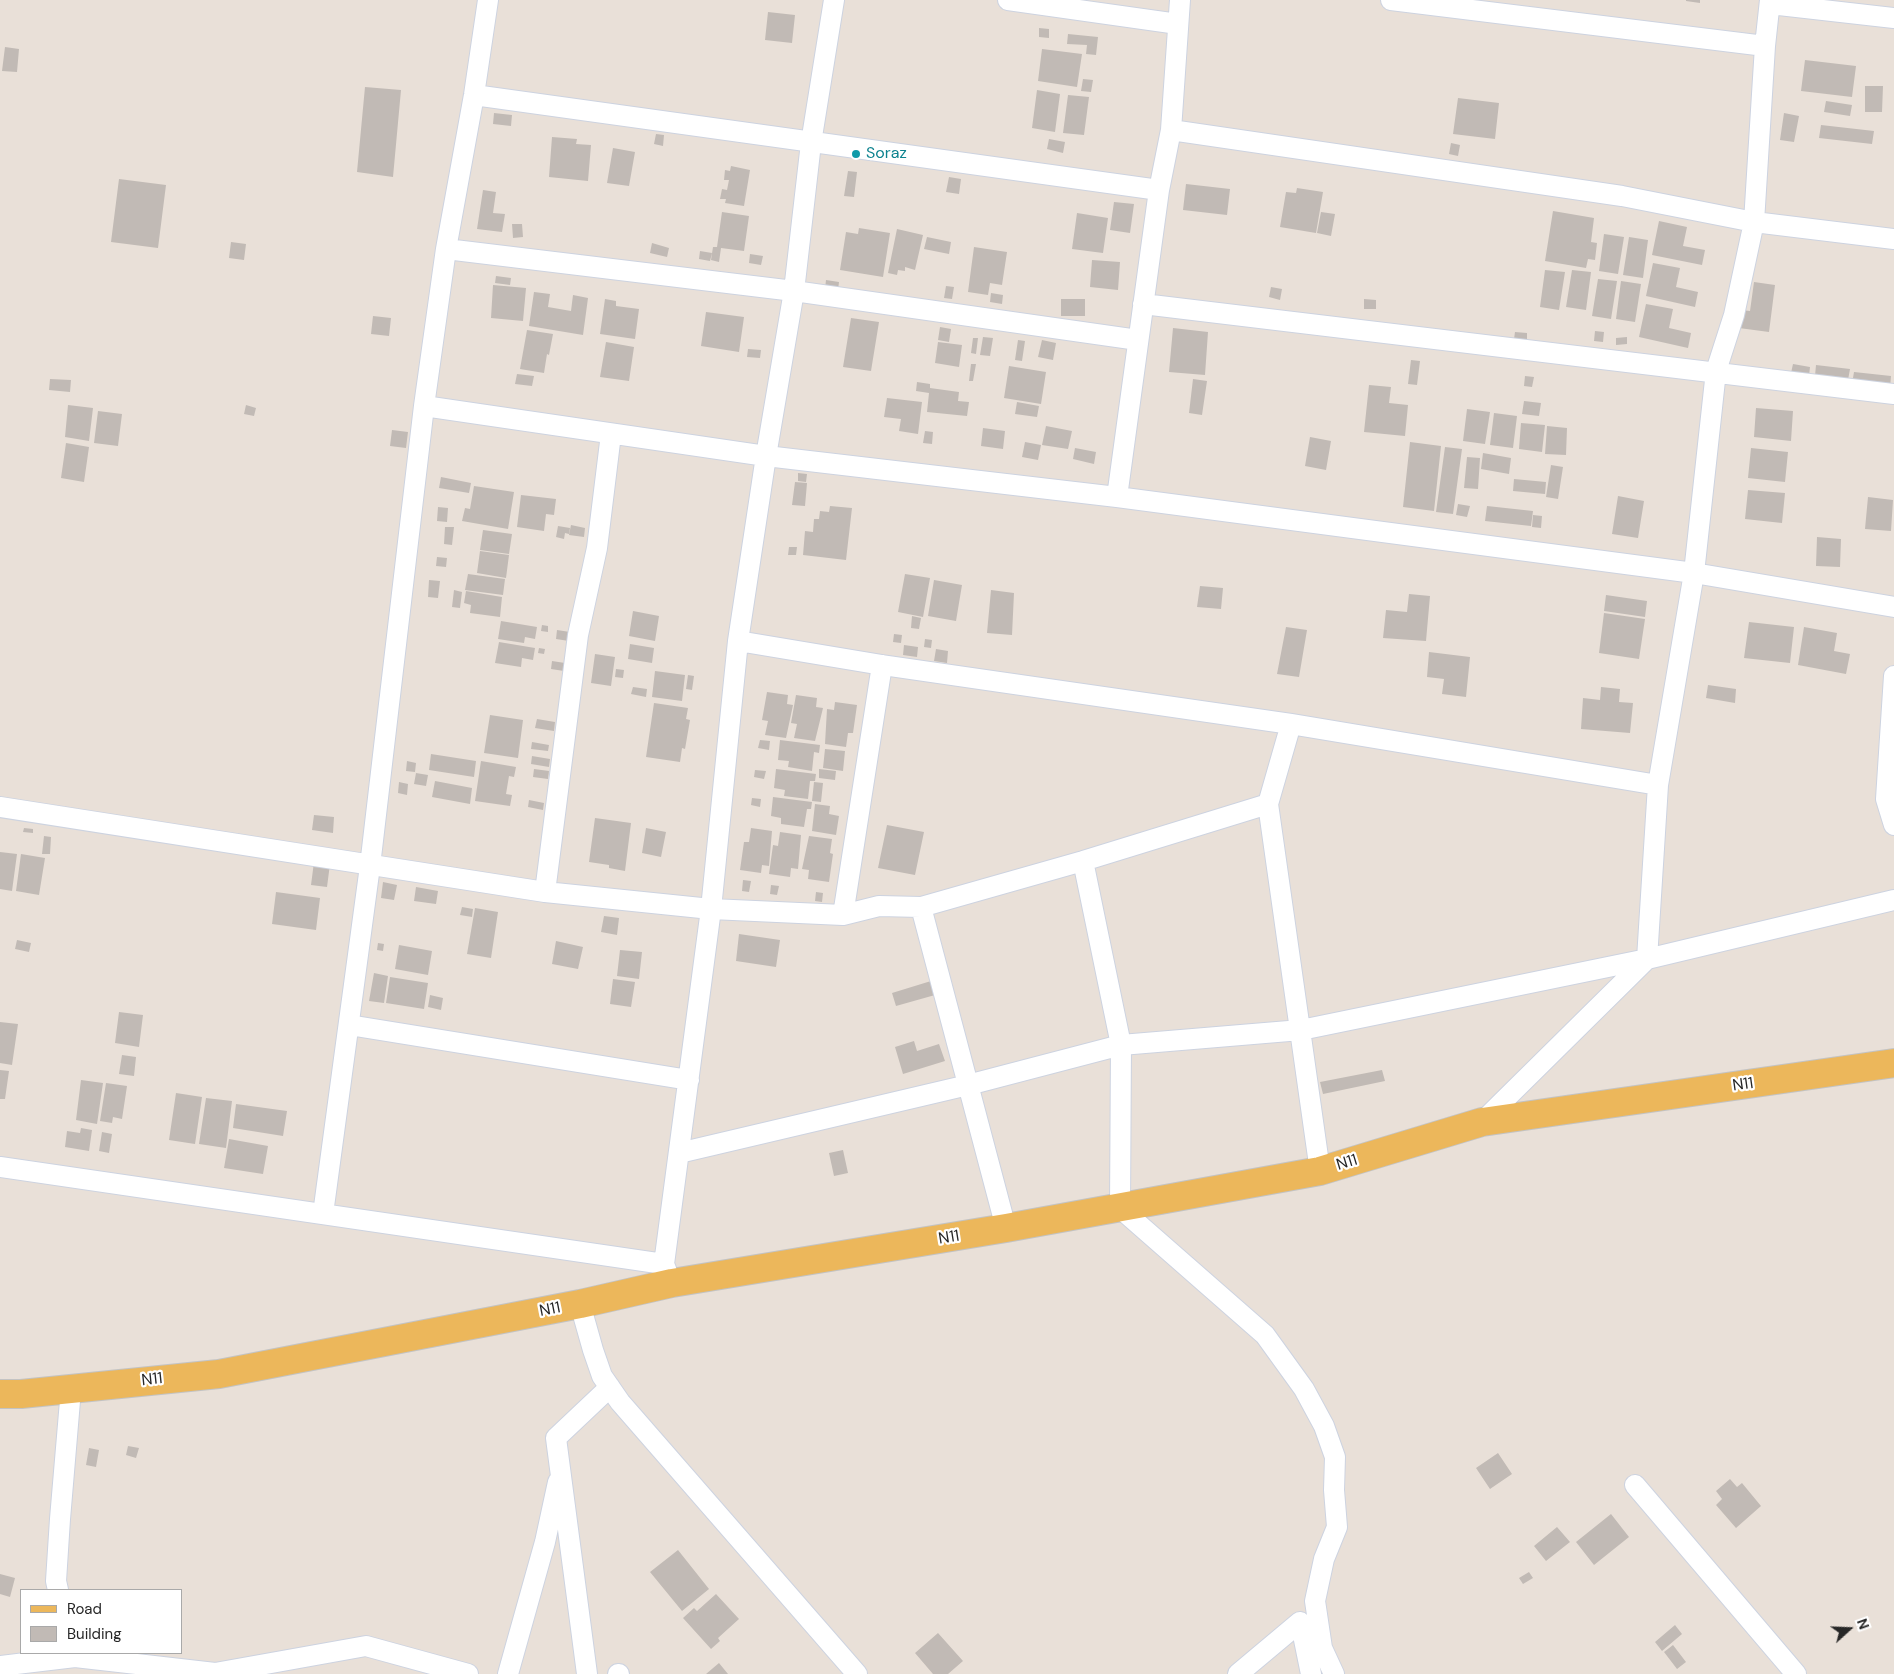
<!DOCTYPE html>
<style>
body{margin:0}
#map{position:relative;width:1894px;height:1674px;overflow:hidden;background:#e9e0d8;font-family:"DM Sans",sans-serif}
canvas{display:block}
.legend{position:absolute;left:20px;top:1589px;width:162px;height:65px;box-sizing:border-box;background:#fff;border:1px solid #a9a9a9;margin:0;padding:6px 9px;list-style:none;font-size:15px;color:#272727}
.legend li{display:flex;align-items:center;gap:10px;height:25px}
.legend b{width:25px;border:1px solid #a9a9a9}
.north{position:absolute;left:1824px;top:1604px;width:50px;height:50px;-webkit-text-stroke:4px #fff;paint-order:stroke;rotate:70deg;font-size:14px;font-weight:700;line-height:20px;text-align:center;color:#272727}
.north::after{content:'';display:block;margin:auto;width:18px;height:22px;background:#272727;clip-path:polygon(50% 0,100% 100%,50% 72%,0 100%)}
</style>
<div id="map">
<canvas width="1894" height="1674"></canvas>
<ul class="legend">
<li><b style="height:6px;background:#ecb75b"></b>Road</li>
<li><b style="height:14px;background:#c1bab5"></b>Building</li>
</ul>
<div class="north">N</div>
</div>
<script>
const ctx = document.querySelector('canvas').getContext('2d');
ctx.lineJoin = 'round';
function fillPath(path, color) {
  ctx.fillStyle = color;
  ctx.fill(path, 'evenodd');
}
function shape(rows) {
  const path = new Path2D();
  for (const r of rows) {
    path.moveTo(r[0], r[1]);
    for (let i = 2; i < r.length; i += 2) path.lineTo(r[i], r[i + 1]);
  }
  return path;
}
function strokePath(path, color, width, dash) {
  ctx.strokeStyle = color;
  ctx.lineWidth = width;
  ctx.lineCap = dash ? 'butt' : 'round';
  ctx.setLineDash(dash || []);
  ctx.stroke(path);
}
function write(font, color, halo, rows, align = 'center') {
  ctx.font = font + ' "DM Sans",sans-serif';
  ctx.lineWidth = 4.5;
  ctx.setLineDash([]);
  ctx.textBaseline = 'middle';
  ctx.strokeStyle = halo;
  ctx.fillStyle = color;
  for (const [text, x, y, turn = 0] of rows) {
    ctx.save();
    ctx.translate(x, y);
    ctx.rotate((+turn || 0) * Math.PI / 180);
    ctx.textAlign = isNaN(turn) ? turn : align;
    if (halo) ctx.strokeText(text, 0, 0);
    ctx.fillText(text, 0, 0);
    ctx.restore();
  }
}
const building = shape([
 [1686,0,1700,0,1700,3,1686,1],
 [768,12,795,15,792,43,765,40],
 [1039,28,1049,29,1049,38,1039,37],
 [1068,34,1098,37,1096,55,1086,54,1087,45,1067,44],
 [5,47,19,49,17,72,2,71],
 [1042,49,1082,54,1077,87,1038,81],
 [1805,60,1856,66,1852,97,1801,91],
 [1083,79,1093,80,1091,92,1081,91],
 [1865,86,1883,86,1882,112,1865,112],
 [365,87,401,90,393,177,357,172],
 [1037,90,1060,94,1055,132,1032,128],
 [1068,95,1089,97,1084,135,1063,133],
 [1458,98,1499,103,1495,139,1453,134],
 [1826,101,1852,105,1850,116,1824,112],
 [494,113,512,115,511,126,493,124],
 [1784,113,1799,116,1794,142,1780,140],
 [1821,125,1874,131,1872,144,1819,138],
 [656,134,664,135,663,146,654,144],
 [552,137,577,139,576,144,591,145,588,181,549,177],
 [1049,139,1065,142,1063,153,1047,149],
 [1451,143,1460,145,1458,156,1449,154],
 [613,148,635,152,629,186,607,183],
 [731,166,750,170,744,206,725,203,726,199,720,199,722,189,727,190,729,180,724,180,725,170,730,171],
 [848,171,857,172,854,197,844,196],
 [949,177,961,179,959,194,946,192],
 [119,179,166,185,158,248,111,242],
 [1186,184,1230,189,1227,215,1183,210],
 [1297,188,1323,192,1316,233,1280,227,1286,192,1296,193],
 [483,190,496,192,493,213,505,214,502,232,477,229],
 [1114,202,1134,204,1130,233,1110,230],
 [1553,211,1594,218,1591,242,1597,243,1595,260,1588,259,1586,268,1545,261],
 [722,212,749,216,744,251,721,248,719,262,711,260,713,247,717,247],
 [1321,212,1335,214,1331,236,1317,233],
 [1077,213,1108,218,1103,253,1072,249],
 [1659,221,1687,227,1683,246,1705,250,1702,265,1652,255],
 [512,224,522,224,523,237,513,238],
 [859,228,890,233,883,277,840,270,846,232,858,234],
 [897,229,923,235,915,270,905,267,905,271,898,270,897,275,888,273],
 [1604,234,1624,237,1618,274,1599,271],
 [927,237,951,242,949,254,924,249],
 [1629,237,1648,240,1643,278,1623,275],
 [231,242,246,244,244,260,229,258],
 [652,243,669,248,667,257,650,253],
 [974,247,1007,252,1002,285,990,283,988,295,968,292],
 [700,251,712,253,710,261,699,259],
 [750,254,763,256,761,265,749,263],
 [1092,260,1120,262,1118,290,1090,287],
 [1653,263,1680,268,1676,287,1698,292,1695,307,1646,296],
 [1545,270,1565,272,1559,310,1540,307],
 [1572,270,1591,272,1586,310,1566,307],
 [496,276,511,278,510,285,495,283],
 [1598,279,1617,281,1611,319,1592,316],
 [826,280,839,282,838,290,825,289],
 [1621,281,1641,284,1635,322,1616,319],
 [1754,282,1775,285,1769,332,1739,328,1742,310,1750,311],
 [493,285,526,288,523,321,491,318],
 [946,286,954,287,952,299,944,298],
 [1271,287,1282,289,1280,300,1269,297],
 [534,292,550,294,548,307,571,311,573,295,588,298,583,335,529,326],
 [991,293,1003,295,1002,304,990,302],
 [605,299,616,301,616,306,639,309,635,339,600,334],
 [1061,299,1085,299,1085,316,1061,316],
 [1364,299,1376,300,1376,309,1364,309],
 [1646,304,1673,309,1669,328,1691,333,1688,348,1639,337],
 [706,312,744,317,739,352,701,346],
 [373,316,391,318,389,336,371,334],
 [851,318,879,322,871,371,843,367],
 [940,327,951,329,949,342,938,340],
 [1173,328,1208,332,1205,375,1169,372],
 [527,330,553,334,549,355,547,354,544,373,520,369],
 [1595,331,1604,332,1603,342,1594,341],
 [1515,332,1527,333,1527,341,1514,339],
 [983,337,993,338,990,356,980,355],
 [1627,337,1627,344,1616,345,1616,338],
 [973,338,978,338,976,354,971,353],
 [1018,340,1025,341,1022,361,1015,360],
 [1042,340,1056,343,1053,360,1038,357],
 [606,342,634,347,629,381,600,377],
 [938,342,962,345,959,367,935,363],
 [748,349,761,350,760,358,747,357],
 [1411,360,1420,361,1417,385,1408,384],
 [971,364,976,364,973,381,969,381],
 [1793,364,1810,367,1809,376,1791,373],
 [1816,365,1850,369,1848,380,1815,376],
 [1009,366,1046,372,1041,404,1004,398],
 [1854,372,1891,376,1890,388,1852,384],
 [517,374,534,376,532,386,515,384],
 [1525,376,1534,377,1532,387,1524,386],
 [50,379,71,380,70,392,49,390],
 [1193,379,1207,381,1202,415,1189,413],
 [917,382,930,384,930,388,959,392,958,401,969,402,967,416,927,412,929,393,916,391],
 [1369,385,1391,387,1389,403,1408,405,1405,436,1364,432],
 [887,398,922,402,918,434,899,431,901,419,884,417],
 [1524,401,1541,403,1539,416,1522,414],
 [1017,402,1039,406,1037,417,1015,414],
 [68,405,93,408,89,441,65,437],
 [246,405,256,408,254,416,244,414],
 [1756,408,1793,411,1791,441,1754,437],
 [1467,409,1490,412,1485,444,1463,441],
 [98,411,122,414,118,446,94,443],
 [1494,413,1517,416,1513,448,1490,445],
 [1521,423,1545,425,1542,452,1519,449],
 [1046,426,1072,431,1068,449,1042,445],
 [1547,426,1567,428,1566,455,1545,454],
 [983,428,1005,431,1003,449,981,446],
 [392,430,408,432,406,448,390,446],
 [925,431,933,432,932,444,923,443],
 [1310,437,1331,441,1326,470,1305,466],
 [1025,442,1041,445,1038,460,1022,457],
 [1410,442,1441,446,1434,511,1403,507],
 [66,443,89,447,84,482,61,478],
 [1445,447,1462,449,1453,514,1436,512],
 [1075,448,1096,452,1094,464,1073,459],
 [1751,448,1788,452,1785,482,1748,478],
 [1483,453,1511,458,1509,474,1481,469],
 [1467,457,1480,458,1478,489,1464,488],
 [1551,465,1563,467,1558,499,1546,497],
 [798,473,807,474,806,482,798,481],
 [441,477,471,483,469,493,439,488],
 [1514,479,1546,482,1545,494,1513,491],
 [795,482,807,483,805,506,792,505],
 [474,486,514,492,508,529,462,521,465,508,470,509],
 [1748,490,1785,493,1782,523,1745,519],
 [521,495,556,499,554,515,546,514,544,531,517,527],
 [1618,496,1644,501,1638,538,1612,534],
 [1868,497,1893,500,1891,531,1865,529],
 [1458,504,1470,506,1467,517,1456,515],
 [830,506,852,508,846,560,803,555,805,531,813,532,814,519,819,519,820,511,829,512],
 [1487,506,1533,511,1531,526,1485,521],
 [438,507,448,508,447,522,437,521],
 [1533,515,1542,516,1541,528,1532,527],
 [571,525,585,528,584,537,569,535],
 [558,526,570,528,569,534,565,533,564,539,556,537],
 [445,527,454,527,452,545,444,544],
 [483,530,512,534,509,554,480,550],
 [1817,537,1841,539,1840,567,1816,566],
 [789,547,797,547,796,555,788,555],
 [480,551,509,555,506,578,477,573],
 [437,557,447,558,446,567,436,566],
 [468,574,505,579,503,595,465,590],
 [905,574,930,578,923,617,898,612],
 [429,580,440,581,438,598,428,597],
 [934,580,962,585,956,621,928,616],
 [1200,586,1223,588,1221,609,1197,607],
 [454,590,462,592,460,608,452,607],
 [991,590,1014,593,1012,635,987,633],
 [466,591,502,597,500,617,470,613,471,605,464,603],
 [1409,594,1430,596,1426,641,1383,638,1386,610,1407,612],
 [1606,595,1647,601,1645,617,1604,611],
 [633,611,659,616,655,641,629,636],
 [1604,613,1645,619,1639,659,1599,653],
 [912,616,921,618,919,629,911,628],
 [501,621,537,627,535,639,525,637,524,643,498,639],
 [1749,622,1794,627,1790,663,1744,658],
 [542,625,548,626,548,632,541,631],
 [1286,627,1307,630,1299,677,1277,674],
 [1804,627,1837,633,1834,651,1850,654,1846,674,1798,665],
 [557,630,570,632,569,641,556,639],
 [894,634,902,635,901,643,893,642],
 [925,639,932,640,931,648,924,647],
 [499,642,535,648,533,660,522,658,521,667,495,663],
 [630,644,654,648,652,663,628,659],
 [904,645,918,647,917,657,903,655],
 [539,648,545,649,544,654,538,653],
 [936,649,948,651,947,663,934,661],
 [1429,652,1470,657,1466,697,1442,694,1444,679,1427,677],
 [595,654,615,657,611,686,591,683],
 [552,661,565,663,564,671,551,669],
 [616,669,624,670,623,678,615,677],
 [655,671,685,675,682,701,652,697],
 [688,675,694,676,692,690,686,689],
 [1708,685,1736,689,1735,703,1706,698],
 [633,687,647,689,646,697,631,694],
 [1601,687,1620,689,1619,702,1633,703,1630,733,1581,729,1583,698,1600,700],
 [767,692,788,695,787,704,793,705,786,738,765,735,768,721,762,720],
 [796,695,817,698,816,707,823,708,815,741,794,738,797,724,791,723],
 [835,702,857,705,853,733,848,733,846,747,825,744,827,709,834,710],
 [654,703,688,708,686,719,690,720,685,749,682,748,680,762,646,757],
 [490,715,523,720,518,758,484,753],
 [537,719,555,722,554,731,535,728],
 [760,740,770,741,769,750,758,748],
 [780,740,820,745,819,753,814,752,812,771,788,767,789,761,778,760],
 [532,742,549,745,548,751,531,749],
 [825,749,845,751,843,771,823,768],
 [431,754,476,761,474,777,429,770],
 [532,756,550,759,549,767,531,764],
 [407,761,416,763,415,772,406,771],
 [481,761,516,767,514,777,509,776,506,794,512,795,510,806,475,801],
 [534,769,549,771,548,779,533,777],
 [776,769,816,774,815,781,810,781,808,799,784,796,785,790,774,788],
 [819,769,836,771,835,780,819,778],
 [755,770,766,771,764,779,754,777],
 [416,773,428,775,426,786,414,784],
 [435,781,472,788,470,804,432,797],
 [399,782,408,784,407,795,398,793],
 [814,782,823,783,821,802,812,801],
 [773,797,812,802,811,809,807,809,804,827,781,824,781,818,771,816],
 [752,798,761,799,760,807,751,805],
 [529,800,544,803,543,810,528,807],
 [815,804,830,806,829,814,839,816,836,835,812,831],
 [314,815,334,817,333,833,312,830],
 [595,818,631,823,625,871,609,868,609,865,589,862],
 [887,825,924,832,915,875,878,868],
 [24,828,33,829,33,833,23,832],
 [646,828,666,832,661,857,642,853],
 [751,828,772,831,769,866,762,865,761,873,740,870,744,842,749,842],
 [780,832,801,835,798,869,791,868,790,877,769,874,773,845,778,846],
 [44,836,51,837,50,854,42,854],
 [809,836,832,839,830,853,833,854,829,882,808,879,809,870,802,869],
 [0,852,17,854,12,891,0,889],
 [21,854,45,858,39,895,16,891],
 [314,862,330,864,327,887,311,885],
 [743,880,751,881,749,892,742,891],
 [383,882,397,885,394,900,381,898],
 [771,885,779,886,777,895,770,894],
 [416,887,438,891,436,904,414,901],
 [276,892,320,898,316,930,272,924],
 [816,892,823,893,822,902,815,901],
 [462,907,473,909,472,917,460,915],
 [475,908,498,912,491,958,467,954],
 [604,916,619,918,617,935,601,932],
 [739,934,780,940,776,967,736,961],
 [17,940,31,943,29,952,15,949],
 [556,941,583,947,578,969,552,964],
 [378,943,384,944,383,951,377,950],
 [399,945,432,951,428,975,395,969],
 [620,950,642,952,639,979,617,976],
 [374,973,388,976,384,1003,369,1001],
 [390,977,428,983,424,1009,386,1003],
 [613,979,635,982,631,1007,610,1004],
 [931,981,935,995,896,1006,892,993],
 [430,995,443,998,441,1010,428,1007],
 [119,1012,143,1015,139,1047,115,1043],
 [0,1022,18,1024,12,1065,0,1063],
 [914,1041,917,1051,939,1044,945,1061,903,1074,895,1047],
 [122,1055,136,1057,134,1076,119,1074],
 [0,1070,9,1071,5,1099,0,1099],
 [1382,1070,1385,1081,1323,1094,1320,1082],
 [81,1080,103,1083,97,1124,76,1120],
 [106,1083,127,1086,122,1119,113,1117,112,1123,100,1121],
 [176,1093,202,1097,195,1144,169,1140],
 [206,1098,232,1101,226,1148,199,1144],
 [236,1104,287,1111,283,1136,233,1128],
 [81,1128,92,1130,89,1151,65,1147,67,1131,80,1133],
 [102,1132,112,1134,109,1153,99,1151],
 [229,1139,268,1146,263,1174,224,1168],
 [843,1150,848,1173,834,1176,829,1153],
 [128,1446,139,1448,136,1458,126,1455],
 [89,1448,99,1450,96,1467,86,1465],
 [1498,1453,1512,1474,1490,1489,1476,1468],
 [1730,1479,1737,1487,1742,1483,1761,1506,1736,1528,1716,1505,1722,1499,1716,1491],
 [1611,1514,1629,1537,1594,1565,1576,1542],
 [1557,1527,1570,1542,1546,1561,1534,1546],
 [678,1550,709,1589,682,1611,650,1572],
 [1529,1572,1533,1578,1523,1584,1519,1578],
 [0,1574,15,1578,10,1597,0,1594],
 [716,1594,739,1619,718,1638,720,1641,711,1649,683,1618,694,1608,697,1611],
 [1675,1625,1682,1634,1662,1651,1655,1642],
 [938,1633,963,1661,948,1674,933,1674,915,1653],
 [1673,1645,1686,1662,1677,1669,1664,1652],
 [719,1663,728,1674,706,1674]
]);
const minor = shape([
 [1008,0,1178,24],
 [1391,0,1765,46],
 [1770,4,1894,18],
 [474,95,1159,190],
 [1171,130,1622,196,1754,222,1894,239],
 [446,249,794,291,1138,340],
 [1143,304,1894,394],
 [424,406,766,456,1117,497,1694,573,1894,607],
 [1117,497,1159,190,1171,130,1180,0],
 [738,641,882,665,1291,724,1658,785],
 [1894,676,1886,799,1894,825],
 [1291,724,1268,804,1320,1171],
 [0,807,545,892,711,909,843,915,879,906,921,907,1083,861,1268,804],
 [1083,861,1121,1045,1120,1208,1265,1335,1304,1389,1324,1426,1335,1457,1334,1490,1337,1527,1324,1559,1315,1601,1322,1648,1334,1674],
 [545,892,578,635,597,548,611,434],
 [921,907,1006,1228],
 [843,915,882,665],
 [349,1025,689,1080],
 [1482,1122,1647,959,1658,785,1694,573,1716,371,1734,315,1754,222,1765,46,1770,0],
 [679,1153,968,1085,1121,1045,1301,1030,1647,959,1894,900],
 [0,1167,664,1264,669,1277],
 [323,1214,370,866,424,406,446,249,474,95,488,0],
 [664,1264,711,909,738,641,766,456,794,291,811,143,834,0],
 [580,1304,593,1350,602,1376,620,1402,857,1674],
 [1635,1485,1796,1674],
 [58,1590,56,1581,60,1519,71,1389],
 [1301,1625,1311,1674],
 [0,1666,75,1657,215,1673,366,1646,468,1674],
 [508,1674,545,1542,558,1482],
 [587,1674,556,1438,610,1387],
 [618,1674,619,1674],
 [1238,1674,1300,1622,1322,1648]
]);
const primary = shape([
 [0,1394,21,1394,219,1374,580,1304,672,1283,1006,1228,1320,1171,1482,1122,1894,1063]
]);
const markers = [
 [856,154,5,"#0f9aa8"]
];
const cultureNames = [
 ["Soraz",866,154]
];
const streetNames = [
 ["N11",1743,1085,-8],
 ["N11",1347,1163,-17],
 ["N11",949,1238,-9],
 ["N11",550,1310,-11],
 ["N11",152,1380,-6]
];
fillPath(building, '#c1bab5');
strokePath(minor, '#cdd3e0', 22);
strokePath(primary, '#c3c3c3', 30);
strokePath(minor, '#fff', 20);
strokePath(primary, '#ecb75b', 28);
for (const [x, y, r, color] of markers) {
  const dot = new Path2D();
  dot.arc(x, y, r, 0, 2 * Math.PI);
  ctx.fillStyle = color;
  ctx.fill(dot);
  strokePath(dot, '#fff', 2);
}
write('16px', '#0d838f', '#fff', cultureNames, 'left');
write('16px', '#272727', '#fff', streetNames);
</script>
